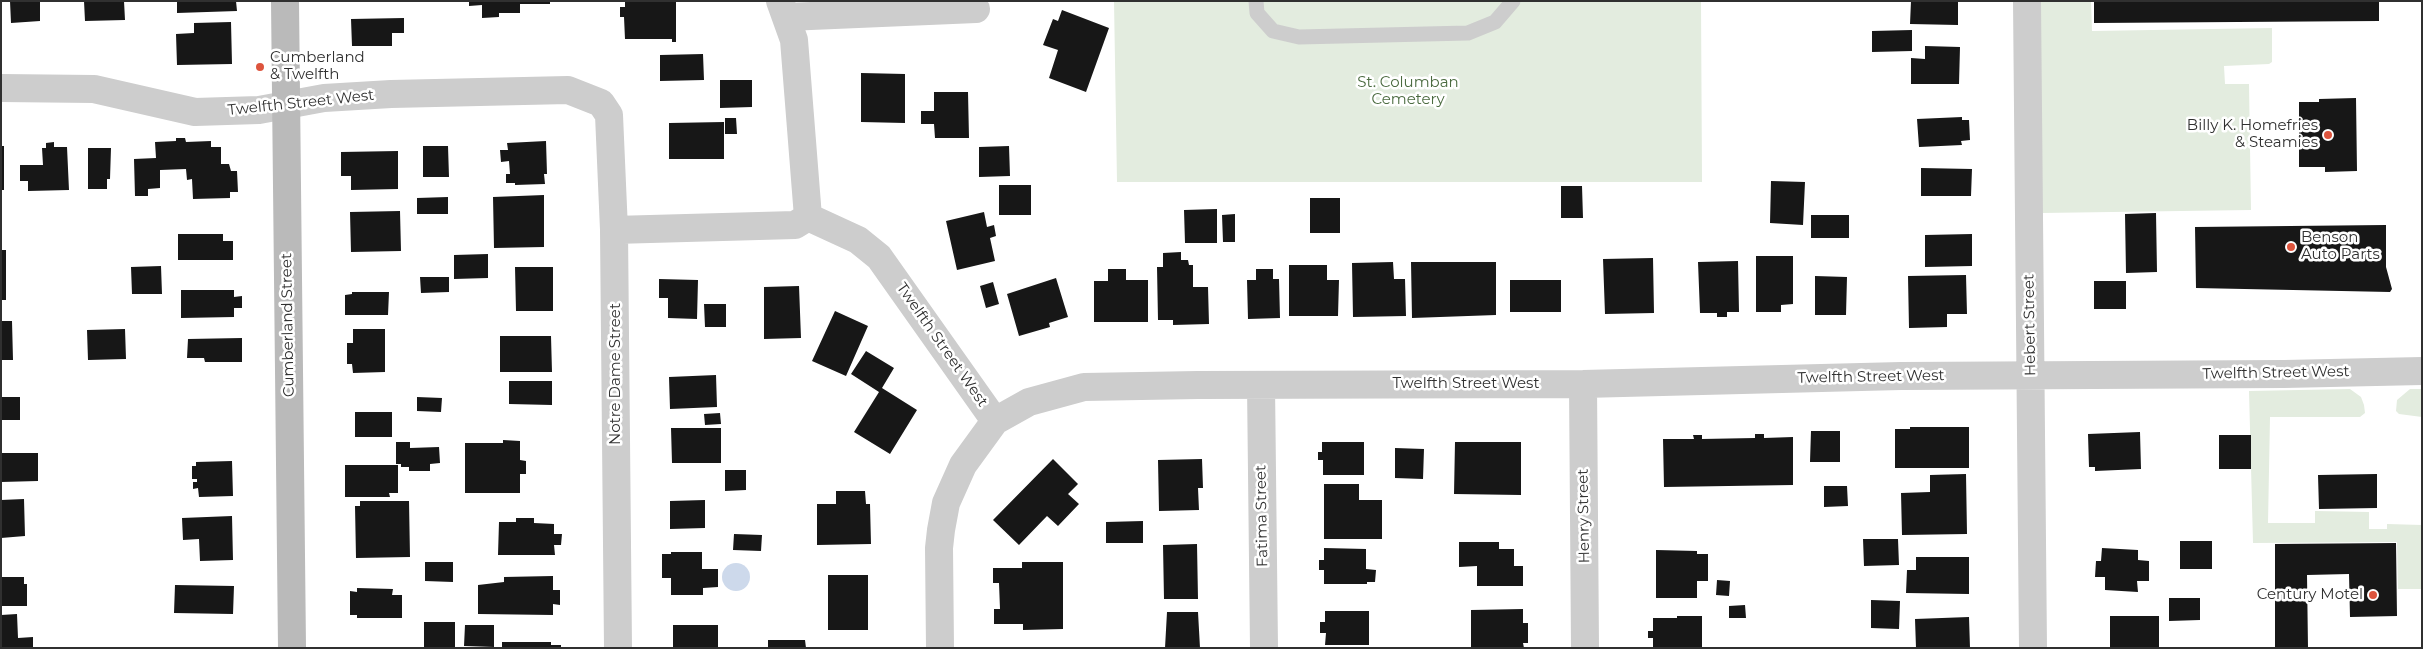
<!DOCTYPE html>
<style>
body{margin:0}
#map{position:relative;width:2423px;height:649px;overflow:hidden;background:#fff;font-family:Montserrat,sans-serif}
canvas{display:block}
.frame{position:absolute;inset:0;border:2px solid #303030;pointer-events:none}
</style>
<div id="map">
<canvas width="2423" height="649"></canvas>
<div class="frame"></div>
</div>
<script>
const ctx = document.querySelector('canvas').getContext('2d');
ctx.lineJoin = 'round';
function fillPath(path, color) {
  ctx.fillStyle = color;
  ctx.fill(path, 'evenodd');
}
function shape(rows) {
  const path = new Path2D();
  for (const r of rows) {
    if (r.length === 3) {
      path.moveTo(r[0] + r[2], r[1]);
      path.arc(r[0], r[1], r[2], 0, 2 * Math.PI);
      continue;
    }
    path.moveTo(r[0], r[1]);
    for (let i = 2; i < r.length; i += 2) path.lineTo(r[i], r[i + 1]);
  }
  return path;
}
function strokePath(path, color, width, dash) {
  ctx.strokeStyle = color;
  ctx.lineWidth = width;
  ctx.lineCap = dash ? 'butt' : 'round';
  ctx.setLineDash(dash || []);
  ctx.stroke(path);
}
function write(font, color, halo, rows, align = 'center') {
  ctx.font = font + ' Montserrat,sans-serif';
  ctx.lineWidth = 5;
  ctx.setLineDash([]);
  ctx.textBaseline = 'middle';
  ctx.strokeStyle = halo;
  ctx.fillStyle = color;
  for (const [text, x, y, turn = 0] of rows) {
    ctx.save();
    ctx.translate(x, y);
    ctx.rotate((+turn || 0) * Math.PI / 180);
    ctx.textAlign = isNaN(turn) ? turn : align;
    if (halo) ctx.strokeText(text, 0, 0);
    ctx.fillText(text, 0, 0);
    ctx.restore();
  }
}
const green = shape([
 [1114,1,1701,1,1702,182,1117,182],
 [2040,1,2091,1,2092,31,2272,28,2272,62,2269,64,2224,66,2225,84,2249,84,2251,210,2042,213],
 [2350,389,2361,397,2364,405,2365,413,2360,417,2270,417,2268,523,2315,523,2315,511,2369,512,2369,529,2387,529,2387,524,2422,525,2422,589,2398,589,2397,542,2253,543,2249,391],
 [2410,389,2422,389,2422,417,2399,414,2396,411,2397,400]
]);
const water = shape([
 [736,577,14]
]);
const building = shape([
 [10,1,40,1,40,21,11,23],
 [84,1,124,1,125,20,85,21],
 [177,1,236,1,237,11,177,13],
 [469,1,550,1,550,4,520,4,520,13,499,13,499,17,482,18,482,5,469,6],
 [625,1,676,1,676,42,672,42,672,39,625,39,624,17,620,17,620,7,625,7],
 [1911,1,1958,1,1958,25,1910,24],
 [2094,1,2379,1,2379,21,2094,23],
 [1062,10,1109,28,1086,92,1049,78,1058,50,1043,45,1053,19,1058,21],
 [404,18,404,33,392,33,392,46,352,46,351,19],
 [231,22,232,64,177,65,176,34,194,33,194,23],
 [1912,30,1912,51,1872,52,1872,31],
 [1925,46,1960,47,1959,84,1911,84,1911,58,1925,59],
 [703,54,704,80,660,81,660,55],
 [861,73,905,74,905,123,861,122],
 [720,80,752,80,752,107,720,108],
 [934,92,968,92,969,138,935,138,934,124,921,124,921,111,934,111],
 [2356,98,2357,171,2325,172,2325,167,2299,167,2299,102,2319,102,2319,99],
 [1962,117,1962,120,1969,120,1970,140,1961,141,1962,145,1919,147,1917,119],
 [725,118,736,118,737,134,725,134],
 [724,122,724,159,669,159,669,123],
 [176,138,185,138,186,142,211,141,211,147,221,147,221,164,229,164,231,171,237,171,238,192,230,192,230,198,193,199,192,179,187,180,186,169,160,170,160,188,148,189,148,196,135,196,134,159,156,158,155,142,176,141],
 [546,141,547,174,544,174,545,184,515,185,515,183,506,183,506,174,510,174,509,161,501,162,500,150,508,150,507,143],
 [54,142,54,147,67,147,69,190,28,191,28,181,20,181,20,165,43,165,42,148,46,148,46,143],
 [1,146,4,146,4,190,1,190],
 [423,146,448,146,449,177,423,177],
 [1009,146,1010,176,979,177,979,147],
 [88,148,111,148,110,179,107,179,107,189,88,189],
 [398,151,398,189,351,190,351,176,341,176,341,152],
 [1921,168,1972,169,1971,196,1921,196],
 [1771,181,1805,182,1803,225,1770,223],
 [999,185,1031,185,1031,215,999,215],
 [1561,186,1582,186,1583,218,1561,218],
 [544,195,544,247,494,248,493,197],
 [448,197,448,214,417,214,417,198],
 [1310,198,1340,198,1340,233,1310,233],
 [1217,209,1217,243,1185,243,1184,210],
 [400,211,401,251,351,252,350,212],
 [984,212,987,227,994,225,996,236,990,238,995,261,957,270,946,221],
 [2156,213,2157,272,2126,273,2125,214],
 [1235,214,1235,242,1223,242,1222,215],
 [1811,215,1849,215,1849,238,1811,238],
 [2386,225,2386,267,2392,289,2390,292,2196,288,2195,227],
 [178,234,223,234,223,241,233,241,233,260,178,260],
 [1972,234,1972,266,1925,267,1925,235],
 [1,250,6,250,6,300,1,300],
 [1181,252,1181,260,1188,260,1189,265,1193,265,1193,287,1208,287,1209,324,1173,325,1173,320,1158,320,1157,267,1163,267,1163,253],
 [488,254,488,278,454,279,454,255],
 [1756,256,1793,256,1793,304,1781,305,1781,312,1756,312],
 [1653,258,1654,313,1605,314,1603,259],
 [1738,261,1739,312,1727,312,1727,317,1717,317,1717,313,1700,313,1698,262],
 [1393,262,1394,279,1405,279,1406,316,1353,317,1352,263],
 [1411,262,1496,262,1496,315,1412,318],
 [1289,265,1327,265,1327,280,1339,280,1338,316,1289,316],
 [161,266,162,294,132,294,131,267],
 [515,267,553,267,553,311,516,311],
 [1108,269,1126,269,1126,280,1148,280,1148,322,1094,322,1094,281,1108,281],
 [1256,269,1273,269,1273,279,1279,279,1280,318,1248,319,1247,280,1256,280],
 [1966,275,1967,314,1947,314,1947,327,1909,328,1908,276],
 [1815,276,1847,277,1846,315,1815,315],
 [420,277,449,277,449,292,421,293],
 [1056,278,1068,317,1049,323,1050,327,1019,336,1007,294],
 [659,279,698,280,697,319,668,318,668,298,659,298],
 [1510,280,1561,280,1561,312,1510,312],
 [2094,281,2126,281,2126,309,2094,309],
 [993,282,999,304,986,308,980,286],
 [799,286,801,338,764,339,764,287],
 [181,290,234,290,234,297,242,296,242,308,234,308,234,317,181,318],
 [352,292,389,292,388,315,345,315,345,295,352,294],
 [704,304,726,304,726,327,705,327],
 [835,311,868,326,846,376,812,361],
 [1,321,12,321,13,360,1,360],
 [125,329,126,359,88,360,87,330],
 [353,329,385,329,385,372,353,373,352,364,347,364,347,343,353,343],
 [500,336,551,336,552,372,500,372],
 [242,338,242,362,205,362,204,358,187,358,188,339],
 [866,351,894,368,882,388,917,410,890,454,854,432,879,392,851,374],
 [716,375,717,407,670,409,669,377],
 [509,381,552,381,552,405,509,404],
 [1,397,20,397,20,420,1,420],
 [417,397,442,398,441,412,417,411],
 [355,412,392,412,392,437,355,437],
 [720,413,721,424,705,425,704,414],
 [1910,427,1969,427,1969,468,1895,468,1895,429,1910,429],
 [671,428,721,428,721,463,672,463],
 [1811,431,1840,431,1840,462,1810,462],
 [2140,432,2141,469,2095,471,2095,467,2089,467,2088,434],
 [1755,434,1764,434,1764,438,1793,437,1793,485,1664,487,1663,439,1694,439,1693,435,1702,435,1702,439,1755,438],
 [2219,435,2251,435,2251,469,2219,469],
 [503,440,520,441,520,460,526,461,526,474,520,474,520,493,465,493,465,443,503,443],
 [396,442,410,442,410,448,439,447,440,463,430,464,430,471,409,471,409,467,401,467,401,464,396,464],
 [1322,442,1364,442,1364,475,1323,475,1323,460,1318,460,1318,452,1322,452],
 [1455,442,1521,442,1521,495,1454,494],
 [1395,448,1424,449,1423,479,1395,478],
 [1,453,38,453,38,481,1,482],
 [1053,459,1078,484,1068,494,1079,504,1058,526,1047,516,1019,545,993,520],
 [1202,459,1203,488,1198,488,1199,510,1159,511,1158,460],
 [232,461,233,496,199,497,198,488,193,489,193,482,197,482,197,479,192,479,192,466,196,466,196,462],
 [345,465,398,465,398,493,389,493,390,497,345,497],
 [725,470,746,470,746,490,725,491],
 [1966,474,1967,534,1902,535,1901,493,1930,492,1930,475],
 [2377,474,2377,508,2319,509,2318,475],
 [1324,484,1359,484,1359,500,1382,500,1382,539,1324,539],
 [1824,486,1847,486,1848,506,1824,507],
 [836,491,865,491,866,504,870,504,871,544,817,545,817,504,836,504],
 [24,499,25,536,1,538,1,500],
 [705,500,705,528,670,529,670,501],
 [360,501,409,501,410,557,356,558,355,506,360,506],
 [232,516,233,560,200,561,199,539,183,540,182,518],
 [516,518,534,518,534,523,554,524,554,534,562,534,561,545,554,545,555,555,498,555,499,522,516,522],
 [1143,521,1143,543,1106,543,1106,522],
 [734,534,762,535,761,551,733,550],
 [1863,539,1898,539,1899,565,1864,566],
 [2180,541,2212,541,2212,569,2180,569],
 [1459,542,1499,542,1499,549,1514,549,1514,566,1523,566,1523,586,1477,586,1477,566,1459,567],
 [2396,543,2397,616,2350,617,2349,574,2307,575,2308,648,2275,648,2275,544],
 [1197,544,1198,599,1164,599,1163,545],
 [1324,548,1366,549,1366,569,1376,570,1375,582,1367,582,1367,584,1324,584,1324,570,1319,570,1319,560,1324,560],
 [2102,548,2138,550,2138,560,2149,561,2149,581,2137,581,2138,592,2105,590,2105,577,2095,577,2096,561,2101,561],
 [1656,550,1697,551,1697,554,1708,554,1708,581,1697,581,1697,598,1656,598],
 [671,552,702,552,702,569,718,569,718,587,703,588,703,595,671,595,671,578,662,578,662,554,671,554],
 [1916,557,1969,557,1969,594,1906,593,1907,570,1916,570],
 [425,562,453,562,453,582,425,581],
 [1022,562,1063,562,1063,629,1023,630,1023,624,994,624,994,609,1000,609,999,583,993,583,993,568,1022,568],
 [828,575,868,575,868,630,828,630],
 [553,576,553,590,560,590,560,605,553,604,553,615,478,614,478,585,504,582,504,577],
 [1,577,24,577,24,584,27,584,27,606,1,606],
 [1717,580,1730,581,1729,596,1716,595],
 [175,585,234,586,233,614,174,613],
 [357,588,393,589,392,595,402,595,402,618,357,618,357,615,350,615,350,591,357,592],
 [2169,598,2200,598,2200,620,2169,621],
 [1871,600,1900,601,1899,629,1871,628],
 [1745,605,1746,618,1729,618,1729,606],
 [1523,609,1523,623,1528,623,1528,643,1523,643,1524,648,1471,648,1471,610],
 [1325,611,1369,611,1369,645,1325,645,1326,633,1320,633,1320,622,1325,622],
 [1167,612,1198,612,1200,648,1165,648],
 [17,614,18,638,33,637,33,648,1,648,1,615],
 [1677,616,1702,616,1702,648,1653,648,1653,638,1648,638,1648,631,1653,631,1653,618,1677,618],
 [2110,616,2159,616,2159,648,2110,648],
 [1969,617,1970,648,1916,648,1915,619],
 [424,622,455,622,455,648,424,648],
 [465,625,494,625,494,647,464,646],
 [673,625,718,625,718,648,673,648],
 [768,640,805,640,806,648,768,648],
 [502,642,551,642,551,645,561,645,561,648,502,648]
]);
const lane = shape([
 [1256,1,1257,13,1273,31,1299,37,1468,33,1495,22,1513,1]
]);
const street = shape([
 [780,1,794,40,808,217],
 [2027,1,2033,648],
 [787,17,976,9],
 [1,88,94,89,195,112,259,110,324,98,391,94,568,90,601,103,609,115,614,230,618,648],
 [808,217,858,240,879,257,995,421],
 [614,230,795,225,808,217],
 [1583,384,1585,648],
 [1261,385,1264,648],
 [940,648,939,548,941,530,946,503,963,465,995,421,1029,402,1084,387,1198,385,1583,384,1901,376,2284,374,2422,371]
]);
const secondary = shape([
 [285,1,292,648]
]);
const markers = [
 [260,67,5,"#dd543d"],
 [2328,135,5,"#dd543d"],
 [2291,247,5,"#dd543d"],
 [2373,595,5,"#dd543d"]
];
const poiNames = [
 ["Cumberland",270,58],
 ["& Twelfth",270,75],
 ["Billy K. Homefries",2318,126,"right"],
 ["& Steamies",2318,143,"right"],
 ["Benson",2301,238],
 ["Auto Parts",2301,255],
 ["Century Motel",2363,595,"right"]
];
const parkNames = [
 ["St. Columban",1408,83],
 ["Cemetery",1408,100]
];
const streetNames = [
 ["Twelfth Street West",301,103,-6],
 ["Cumberland Street",288,325,-91],
 ["Hebert Street",2030,325,-91],
 ["Twelfth Street West",942,345,55],
 ["Twelfth Street West",2276,373,-1],
 ["Notre Dame Street",616,374,-90],
 ["Twelfth Street West",1871,377,-1],
 ["Twelfth Street West",1466,384],
 ["Fatima Street",1262,516,-91],
 ["Henry Street",1584,516,-91]
];
fillPath(green, '#e3ecdf');
fillPath(water, '#cdd9eb');
fillPath(building, '#171717');
strokePath(lane, '#cdcdcd', 15);
strokePath(street, '#cdcdcd', 28);
strokePath(secondary, '#bababa', 28);
for (const [x, y, r, color] of markers) {
  const dot = new Path2D();
  dot.arc(x, y, r, 0, 2 * Math.PI);
  ctx.fillStyle = color;
  ctx.fill(dot);
  strokePath(dot, '#fff', 2);
}
write('15px', '#303030', '#fff', poiNames, 'left');
write('15px', '#4a6a3f', '#fff', parkNames);
write('15px', '#303030', '#fff', streetNames);
</script>
